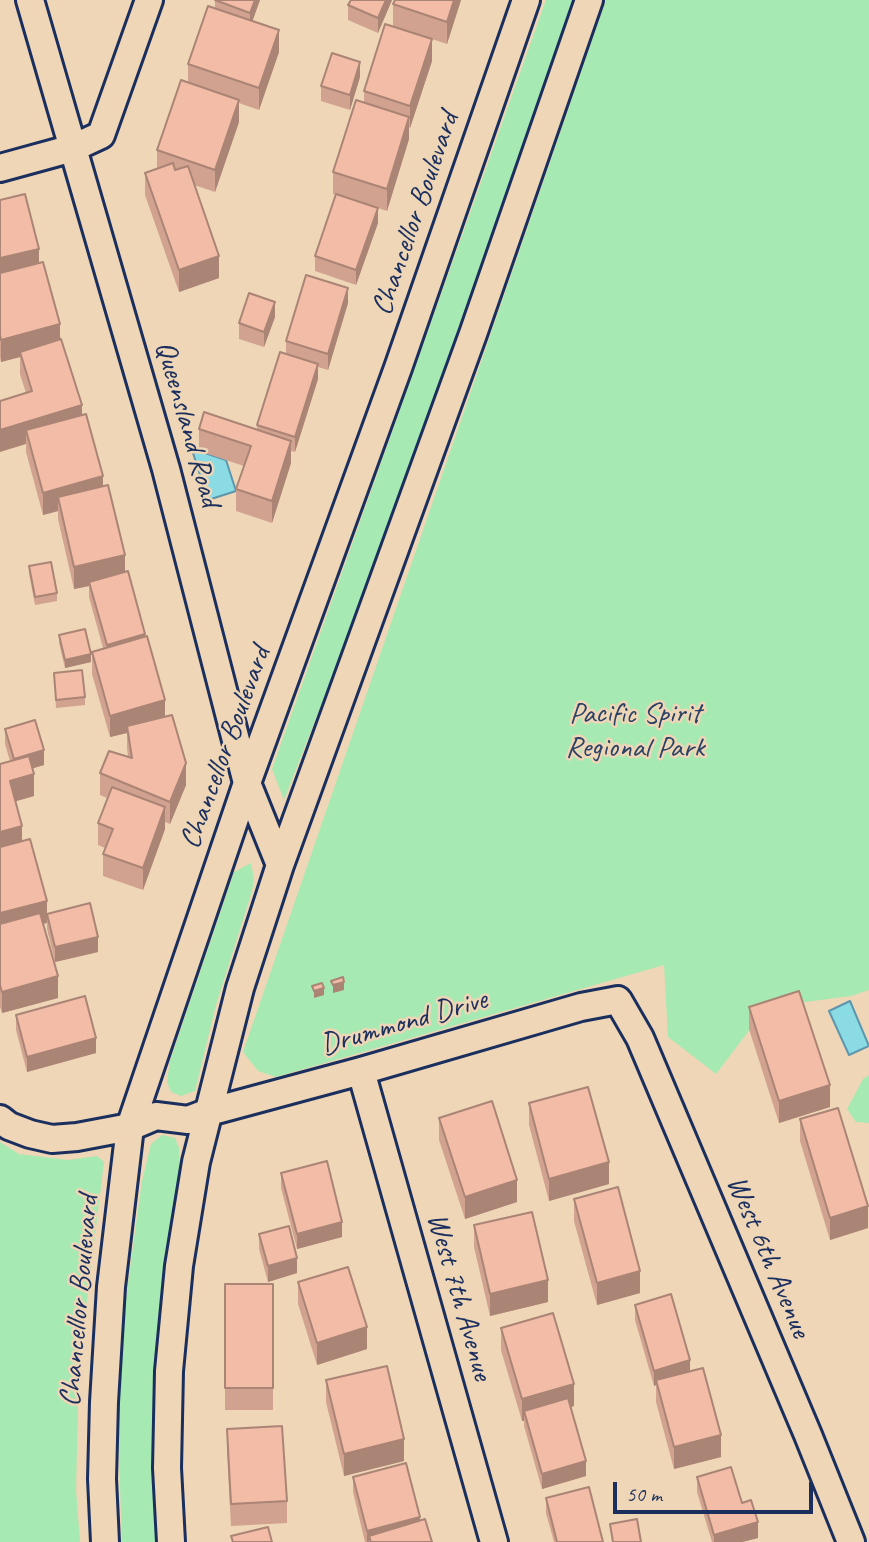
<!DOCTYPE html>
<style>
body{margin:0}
#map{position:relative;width:869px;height:1542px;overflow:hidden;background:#eed6b6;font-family:Caveat,sans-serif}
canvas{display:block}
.scale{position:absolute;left:613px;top:1482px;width:200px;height:32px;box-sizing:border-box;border:4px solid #1b2f5e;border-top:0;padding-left:9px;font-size:21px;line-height:24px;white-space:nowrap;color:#1b2f5e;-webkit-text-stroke:5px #eed6b6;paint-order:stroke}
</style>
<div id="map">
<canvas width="869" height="1542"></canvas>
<div class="scale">50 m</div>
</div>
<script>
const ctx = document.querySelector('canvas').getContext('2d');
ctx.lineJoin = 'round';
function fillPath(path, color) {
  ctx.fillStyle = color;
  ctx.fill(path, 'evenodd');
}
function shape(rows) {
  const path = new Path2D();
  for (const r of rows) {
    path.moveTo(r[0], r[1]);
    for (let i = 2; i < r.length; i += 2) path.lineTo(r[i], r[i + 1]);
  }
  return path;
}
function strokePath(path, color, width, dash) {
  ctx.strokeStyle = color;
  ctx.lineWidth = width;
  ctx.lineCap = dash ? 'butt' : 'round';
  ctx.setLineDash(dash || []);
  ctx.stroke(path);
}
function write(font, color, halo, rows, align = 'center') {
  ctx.font = font + ' Caveat,sans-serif';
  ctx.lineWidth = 5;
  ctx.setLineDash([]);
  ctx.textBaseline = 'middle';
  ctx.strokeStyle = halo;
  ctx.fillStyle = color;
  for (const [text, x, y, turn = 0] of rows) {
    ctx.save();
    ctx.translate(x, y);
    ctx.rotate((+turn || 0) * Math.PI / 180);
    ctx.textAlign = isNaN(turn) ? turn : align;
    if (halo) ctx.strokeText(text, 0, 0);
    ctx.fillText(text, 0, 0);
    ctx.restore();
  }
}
const green = shape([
 [546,0,574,0,360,606,284,800,272,769],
 [606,0,869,0,869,990,851,996,767,1007,716,1074,668,1037,664,965,276,1077,258,1071,243,1052],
 [251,863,254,879,252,891,216,1005,195,1091,181,1096,171,1092,167,1082,170,1061,234,872],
 [869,1075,869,1123,856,1122,847,1109,863,1079],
 [162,1135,175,1138,179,1148,179,1176,163,1288,155,1392,154,1485,158,1542,122,1542,117,1403,123,1320,142,1181,151,1144],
 [0,1142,19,1154,68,1160,97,1156,104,1162,79,1365,76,1490,80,1542,0,1542]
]);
const water = shape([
 [199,451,226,460,236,491,208,500,193,453,199,451],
 [850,1001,869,1046,849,1055,829,1011,850,1001]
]);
const minor = shape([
 [30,0,166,469,247,783,280,865],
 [0,168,73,148,101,135,149,0],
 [361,1071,494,1542],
 [0,1119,9,1126,30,1134,52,1139,77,1137,130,1127,156,1116,188,1120,209,1112,361,1071,581,1007,618,1000,640,1038,808,1435,851,1542],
 [105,1542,102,1479,104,1402,111,1287,130,1127,247,783,398,368,526,0],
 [171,1542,167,1468,169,1371,179,1266,196,1162,240,988,280,865,473,334,589,0]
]);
const wall = shape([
 [215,0,260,0,252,21,279,52,259,110,239,103,239,122,215,192,194,185,219,278,179,292,145,195,145,173,157,169,157,150,188,83,188,64,215,8],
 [351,0,392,0,378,33,348,20,348,5],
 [395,0,461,0,447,44,432,39,432,61,410,128,409,127,409,139,387,211,378,208,378,223,356,285,315,271,315,256,336,195,333,194,333,172,364,103,364,91,393,26,393,4],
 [360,77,350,110,321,101,321,86],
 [0,200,39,263,103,486,125,572,145,636,165,717,186,785,170,824,165,822,165,829,143,890,103,876,103,854,105,848,98,845,98,823,107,798,100,795,100,773,128,757,127,748,127,733,110,737,92,674,92,652,103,648,89,597,89,586,74,589,58,519,58,511,43,515,26,452,26,393,20,374,20,357,1,362,0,357],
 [348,303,328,370,318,367,318,379,295,452,291,451,291,463,272,523,236,511,236,489,244,466,199,451,199,429,257,429,257,425,286,354,286,341],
 [275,317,264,347,239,339,239,323],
 [29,566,57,593,57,601,35,605,29,573],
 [59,635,91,662,65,668,59,643],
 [54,673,85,697,85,705,56,708],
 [5,729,44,765,33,768,34,796,15,801,22,841,47,923,43,923,58,998,2,1013,0,1007,0,745,0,764,10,761,5,744],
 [47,914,98,952,55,962,47,929],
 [749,1007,830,1107,779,1123,749,1029],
 [16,1015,96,1053,27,1072,16,1030],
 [529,1103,609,1184,549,1201,529,1125],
 [439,1118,517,1202,465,1219,439,1140],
 [800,1119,868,1228,830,1240,800,1141],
 [281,1173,342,1237,297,1249,281,1188],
 [574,1199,640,1293,597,1305,574,1221],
 [474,1225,548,1302,490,1316,474,1247],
 [259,1234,297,1273,268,1282,259,1249],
 [298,1282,367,1349,317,1365,298,1304],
 [225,1284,273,1388,273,1410,225,1410],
 [635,1305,690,1371,721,1457,674,1469,656,1402,656,1385,654,1386,635,1320],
 [501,1328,574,1406,571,1407,586,1476,542,1489,524,1426,524,1421,522,1421,501,1350],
 [326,1380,404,1461,344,1476,326,1402],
 [227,1429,287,1501,287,1523,231,1526,227,1451],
 [353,1477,420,1520,432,1542,365,1542,353,1492],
 [697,1477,742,1503,758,1538,742,1542,712,1542,697,1492],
 [546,1498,603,1542,554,1542,546,1513]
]);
const shadedWall = shape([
 [255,0,260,0,250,28,250,13],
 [386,0,392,0,378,33,378,18],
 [454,0,461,0,447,44,447,22],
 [279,30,279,52,259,110,259,88],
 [432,39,432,61,410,128,410,106],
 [360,62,360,77,350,110,350,95],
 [239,100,239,122,215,192,215,170],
 [409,117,409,139,387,211,387,189],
 [378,208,378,223,356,285,356,270],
 [39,249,39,271,0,280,0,258],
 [219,256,219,278,179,292,179,270],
 [348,288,348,303,328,370,328,354],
 [275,302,275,317,264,347,264,332],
 [60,324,60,346,20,352,20,357,1,362,1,340],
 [318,364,318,379,295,452,295,437],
 [82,405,82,427,26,430,26,444,0,452,0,430],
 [291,441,291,463,272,523,272,501],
 [103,476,103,498,58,497,58,511,43,515,43,493],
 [125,555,125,577,89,582,89,586,74,589,74,567],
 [145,634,145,649,107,660,107,645],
 [91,654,91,662,65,668,65,660],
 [165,700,165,722,127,726,127,733,110,737,110,716],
 [44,750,44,765,14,774,14,759],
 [186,763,186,785,170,824,170,802],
 [34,774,34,796,10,803,10,781],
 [165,807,165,829,143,890,143,868],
 [22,826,22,848,0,854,0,832],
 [47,901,47,923,0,935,0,913],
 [98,937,98,952,55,962,55,947],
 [58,976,58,998,2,1013,2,992],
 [344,982,344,990,333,993,333,985],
 [324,988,324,995,314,998,314,991],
 [96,1038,96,1053,27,1072,27,1057],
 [830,1085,830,1107,779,1123,779,1101],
 [609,1162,609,1184,549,1201,549,1179],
 [517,1180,517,1202,465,1219,465,1197],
 [868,1206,868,1228,830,1240,830,1218],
 [342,1222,342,1237,297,1249,297,1234],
 [297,1258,297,1273,268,1282,268,1266],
 [640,1271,640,1293,597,1305,597,1283],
 [548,1280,548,1302,490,1316,490,1294],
 [367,1327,367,1349,317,1365,317,1343],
 [690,1360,690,1375,656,1380,656,1385,654,1386,654,1371],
 [574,1384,574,1406,526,1420,524,1411,524,1421,522,1421,522,1399],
 [721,1435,721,1457,674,1469,674,1447],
 [404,1439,404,1461,344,1476,344,1454],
 [586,1461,586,1476,542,1489,542,1474],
 [420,1517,420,1533,369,1536,369,1542,367,1542,367,1531],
 [758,1522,758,1538,742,1542,714,1542,714,1535]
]);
const building = shape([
 [215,0,255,0,250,13,215,0],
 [351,0,386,0,378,18,348,5,351,0],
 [395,0,454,0,447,22,393,4,395,0],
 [208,6,279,30,259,88,188,64,208,6],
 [385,24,432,39,410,106,364,91,385,24],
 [332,53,360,62,350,95,321,86,332,53],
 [181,80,239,100,215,170,157,150,181,80],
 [356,100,409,117,387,189,333,172,356,100],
 [173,163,175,170,188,166,219,256,179,270,145,173,173,163],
 [25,194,39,249,0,258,0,200,25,194],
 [336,194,378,208,356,270,315,256,336,194],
 [43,262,60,324,1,340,0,335,0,273,43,262],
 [306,275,348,288,328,354,286,341,306,275],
 [249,293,275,302,264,332,239,323,249,293],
 [61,339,82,405,0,430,0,401,32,391,20,352,61,339],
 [280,352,318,364,295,437,257,425,280,352],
 [204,412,291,441,272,501,236,489,251,446,199,429,204,412],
 [86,414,103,476,43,493,26,430,86,414],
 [108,485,125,555,74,567,58,497,108,485],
 [51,562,57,593,35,597,29,566,51,562],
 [128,571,145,634,107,645,89,582,128,571],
 [85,629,91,654,65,660,59,635,85,629],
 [147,636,165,700,110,716,92,652,147,636],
 [82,670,85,697,56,700,54,673,82,670],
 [172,715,186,763,170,802,100,773,109,751,132,758,127,726,172,715],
 [35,720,44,750,14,759,5,729,35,720],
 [29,756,34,774,10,781,22,826,0,832,0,764,29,756],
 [112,787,165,807,143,868,103,854,113,829,98,823,112,787],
 [30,839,47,901,0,913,0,847,30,839],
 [90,903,98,937,55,947,47,914,90,903],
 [40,913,58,976,2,992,0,985,0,924,40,913],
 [343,977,344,982,333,985,331,981,343,977],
 [322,983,324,988,314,991,312,986,322,983],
 [799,991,830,1085,779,1101,749,1007,799,991],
 [85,996,96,1038,27,1057,16,1015,85,996],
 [588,1087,609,1162,549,1179,529,1103,588,1087],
 [492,1101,517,1180,465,1197,439,1118,492,1101],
 [838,1108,868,1206,830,1218,800,1119,838,1108],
 [327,1161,342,1222,297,1234,281,1173,327,1161],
 [618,1187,640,1271,597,1283,574,1199,618,1187],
 [532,1212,548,1280,490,1294,474,1225,532,1212],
 [289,1226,297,1258,268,1266,259,1234,289,1226],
 [348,1267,367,1327,317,1343,298,1282,348,1267],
 [225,1284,273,1284,273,1388,225,1388,225,1284],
 [671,1294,690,1360,654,1371,635,1305,671,1294],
 [553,1313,574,1384,522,1399,501,1328,553,1313],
 [387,1366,404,1439,344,1454,326,1380,387,1366],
 [703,1368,721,1435,674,1447,656,1380,703,1368],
 [568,1398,586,1461,542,1474,524,1411,568,1398],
 [282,1426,287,1501,231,1504,227,1429,282,1426],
 [406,1463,420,1517,367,1531,353,1477,406,1463],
 [731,1467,742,1503,751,1500,758,1522,714,1535,697,1477,731,1467],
 [589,1487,603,1542,557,1542,546,1498,589,1487],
 [425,1519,432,1542,371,1542,369,1536,425,1519],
 [637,1519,641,1542,613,1542,610,1524,637,1519],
 [268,1527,272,1542,233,1542,231,1536,268,1527]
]);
const streetNames = [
 ["Chancellor Boulevard",416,214,-71],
 ["Queensland Road",187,424,74],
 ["Chancellor Boulevard",226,748,-70],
 ["Drummond Drive",404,1023,-16],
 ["West 6th Avenue",768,1257,67],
 ["West 7th Avenue",459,1297,74],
 ["Chancellor Boulevard",80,1301,-85]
];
const parkNames = [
 ["Pacific Spirit",635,714],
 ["Regional Park",635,748]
];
fillPath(green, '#a7e9b2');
fillPath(water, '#8adbe3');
strokePath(water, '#5e96ae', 2);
strokePath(minor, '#1b2f5e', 32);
strokePath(minor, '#eed6b6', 26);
fillPath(wall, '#d1a290');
fillPath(shadedWall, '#aa8475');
fillPath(building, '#f3bca7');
strokePath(building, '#aa8475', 2);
write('30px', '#1b2f5e', '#eed6b6', streetNames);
write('30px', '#294266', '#eed6b6', parkNames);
</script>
